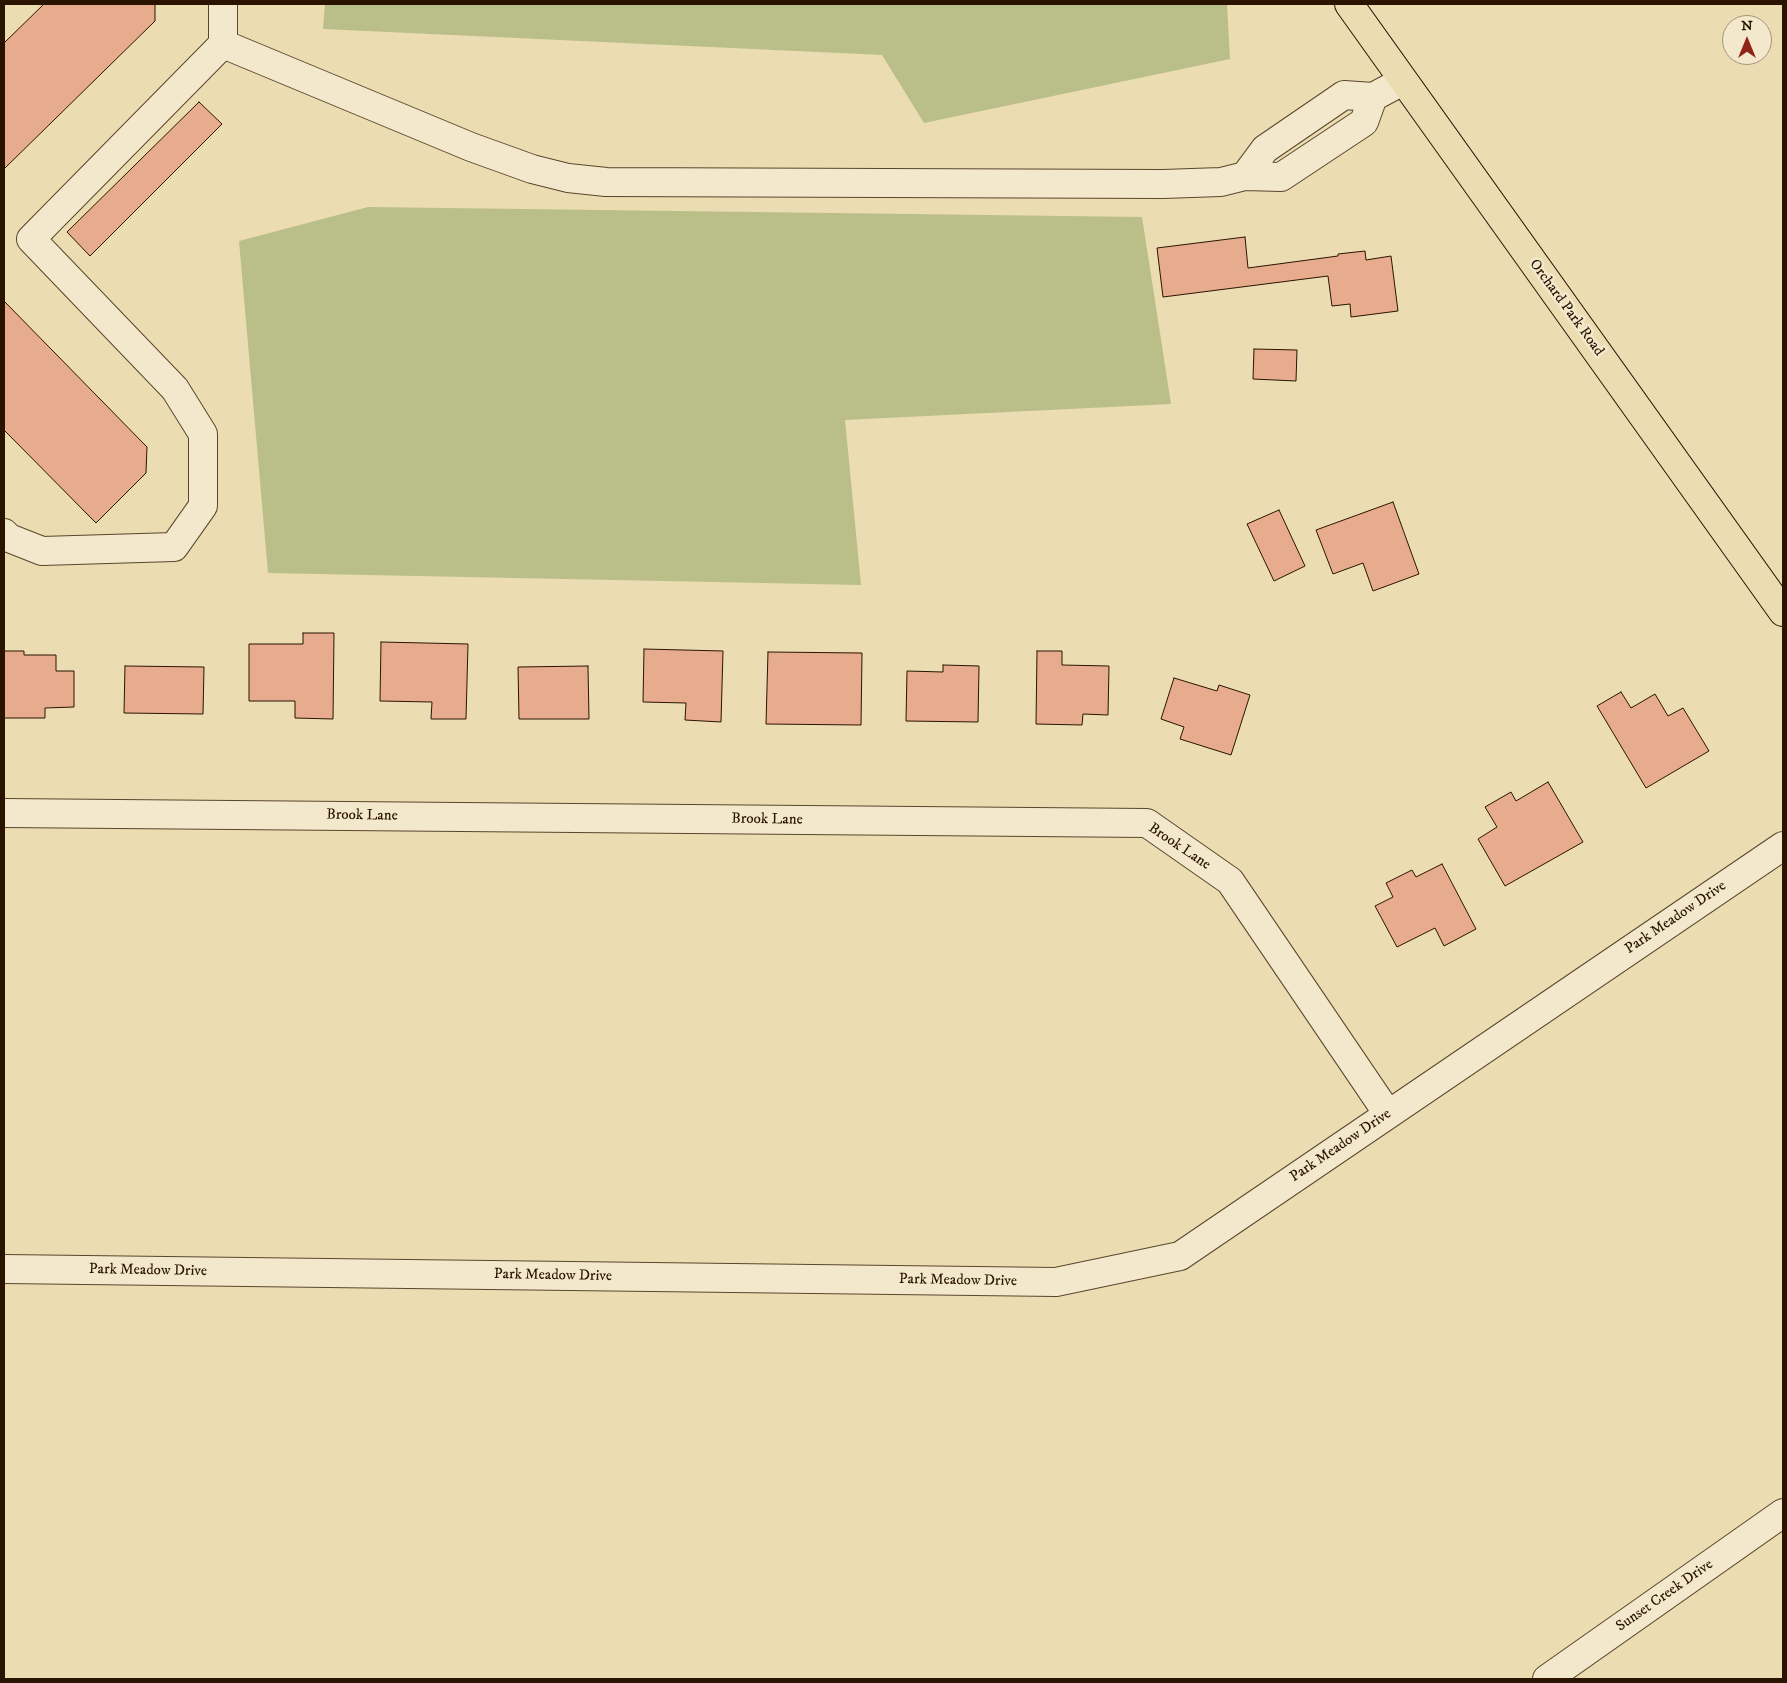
<!DOCTYPE html>
<style>
body{margin:0}
#map{position:relative;width:1787px;height:1683px;overflow:hidden;background:#ecdcb1;font-family:"IM FELL DW Pica",serif}
canvas{display:block}
.frame{position:absolute;inset:0;border:5px solid #2a1400;pointer-events:none}
.north{position:absolute;left:1722px;top:15px;width:50px;height:50px;box-sizing:border-box;background:#f3e8cc;border:1px solid #a3937a;border-radius:50%;rotate:0deg;font-size:14px;font-weight:700;line-height:20px;text-align:center;color:#2a1400}
.north::after{content:'';display:block;margin:auto;width:18px;height:22px;background:#8f2418;clip-path:polygon(50% 0,100% 100%,50% 72%,0 100%)}
</style>
<div id="map">
<canvas width="1787" height="1683"></canvas>
<div class="frame"></div>
<div class="north">N</div>
</div>
<script>
const ctx = document.querySelector('canvas').getContext('2d');
ctx.lineJoin = 'round';
function fillPath(path, color) {
  ctx.fillStyle = color;
  ctx.fill(path, 'evenodd');
}
function shape(rows) {
  const path = new Path2D();
  for (const r of rows) {
    path.moveTo(r[0], r[1]);
    for (let i = 2; i < r.length; i += 2) path.lineTo(r[i], r[i + 1]);
  }
  return path;
}
function strokePath(path, color, width, dash) {
  ctx.strokeStyle = color;
  ctx.lineWidth = width;
  ctx.lineCap = dash ? 'butt' : 'round';
  ctx.setLineDash(dash || []);
  ctx.stroke(path);
}
function write(font, color, halo, rows, align = 'center') {
  ctx.font = font + ' "IM FELL DW Pica",serif';
  ctx.lineWidth = 5;
  ctx.setLineDash([]);
  ctx.textBaseline = 'middle';
  ctx.strokeStyle = halo;
  ctx.fillStyle = color;
  for (const [text, x, y, turn = 0] of rows) {
    ctx.save();
    ctx.translate(x, y);
    ctx.rotate((+turn || 0) * Math.PI / 180);
    ctx.textAlign = isNaN(turn) ? turn : align;
    if (halo) ctx.strokeText(text, 0, 0);
    ctx.fillText(text, 0, 0);
    ctx.restore();
  }
}
const green = shape([
 [325,4,1227,4,1230,59,924,123,882,55,323,29],
 [368,207,1142,217,1171,404,845,420,861,585,268,573,239,241]
]);
const building = shape([
 [44,4,155,4,155,21,4,169,4,43,44,4],
 [199,102,222,124,90,256,67,232,199,102],
 [1245,237,1248,268,1338,256,1338,254,1365,251,1366,260,1391,256,1398,311,1351,317,1350,304,1332,306,1328,276,1163,297,1157,248,1245,237],
 [4,301,147,447,146,473,96,523,4,430,4,301],
 [1254,349,1297,350,1296,381,1253,379,1254,349],
 [1393,502,1419,574,1373,591,1363,563,1333,574,1316,530,1393,502],
 [1279,510,1305,566,1274,581,1247,524,1279,510],
 [303,633,334,633,333,719,295,718,295,701,249,701,249,644,303,644,303,633],
 [381,642,468,644,466,719,431,719,432,702,380,701,381,642],
 [644,649,723,651,721,722,685,720,686,703,643,702,644,649],
 [4,651,24,651,24,655,56,655,56,671,74,671,74,707,45,708,45,718,4,718,4,651],
 [1037,651,1062,651,1062,665,1109,666,1108,715,1083,714,1082,725,1036,724,1037,651],
 [768,652,862,653,861,725,766,724,768,652],
 [943,665,979,666,978,722,906,721,907,671,943,672,943,665],
 [125,666,204,667,203,714,124,713,125,666],
 [588,666,589,719,519,719,518,667,588,666],
 [1174,678,1217,691,1219,685,1250,695,1231,755,1180,739,1184,727,1161,719,1174,678],
 [1621,692,1631,708,1655,694,1668,716,1683,708,1709,751,1646,788,1597,706,1621,692],
 [1548,782,1583,842,1505,886,1478,839,1497,827,1485,807,1511,792,1516,801,1548,782],
 [1442,864,1476,929,1444,946,1435,928,1397,947,1375,906,1393,897,1386,883,1412,870,1416,877,1442,864]
]);
const minor = shape([
 [223,44,471,147,532,169,568,178,606,182,1163,184,1221,182,1245,176],
 [1373,97,1364,122,1281,177,1245,176,1265,149,1344,95,1373,97,1403,81],
 [4,533,9,538,42,551,174,547,203,506,203,434,175,389,31,239,223,44,223,4],
 [4,813,1147,823,1230,881,1388,1114],
 [4,1269,1056,1282,1180,1256,1783,846],
 [1547,1679,1783,1513]
]);
const major = shape([
 [1349,4,1783,612]
]);
const streetNames = [
 ["Orchard Park Road",1566,308,54],
 ["Brook Lane",362,816,1],
 ["Brook Lane",767,820,1],
 ["Brook Lane",1179,847,34],
 ["Park Meadow Drive",1676,918,-34],
 ["Park Meadow Drive",1341,1146,-34],
 ["Park Meadow Drive",148,1271,1],
 ["Park Meadow Drive",553,1276,1],
 ["Park Meadow Drive",958,1281,1],
 ["Sunset Creek Drive",1665,1596,-35]
];
fillPath(green, '#babf8a');
fillPath(building, '#e7ab8d');
strokePath(building, '#2a1400', 1);
strokePath(minor, '#5a462c', 30);
strokePath(major, '#2a1400', 30);
strokePath(minor, '#f3e8cc', 28);
strokePath(major, '#ecdcb1', 28);
write('15px', '#2a1400', '#f3e8cc', streetNames);
</script>
